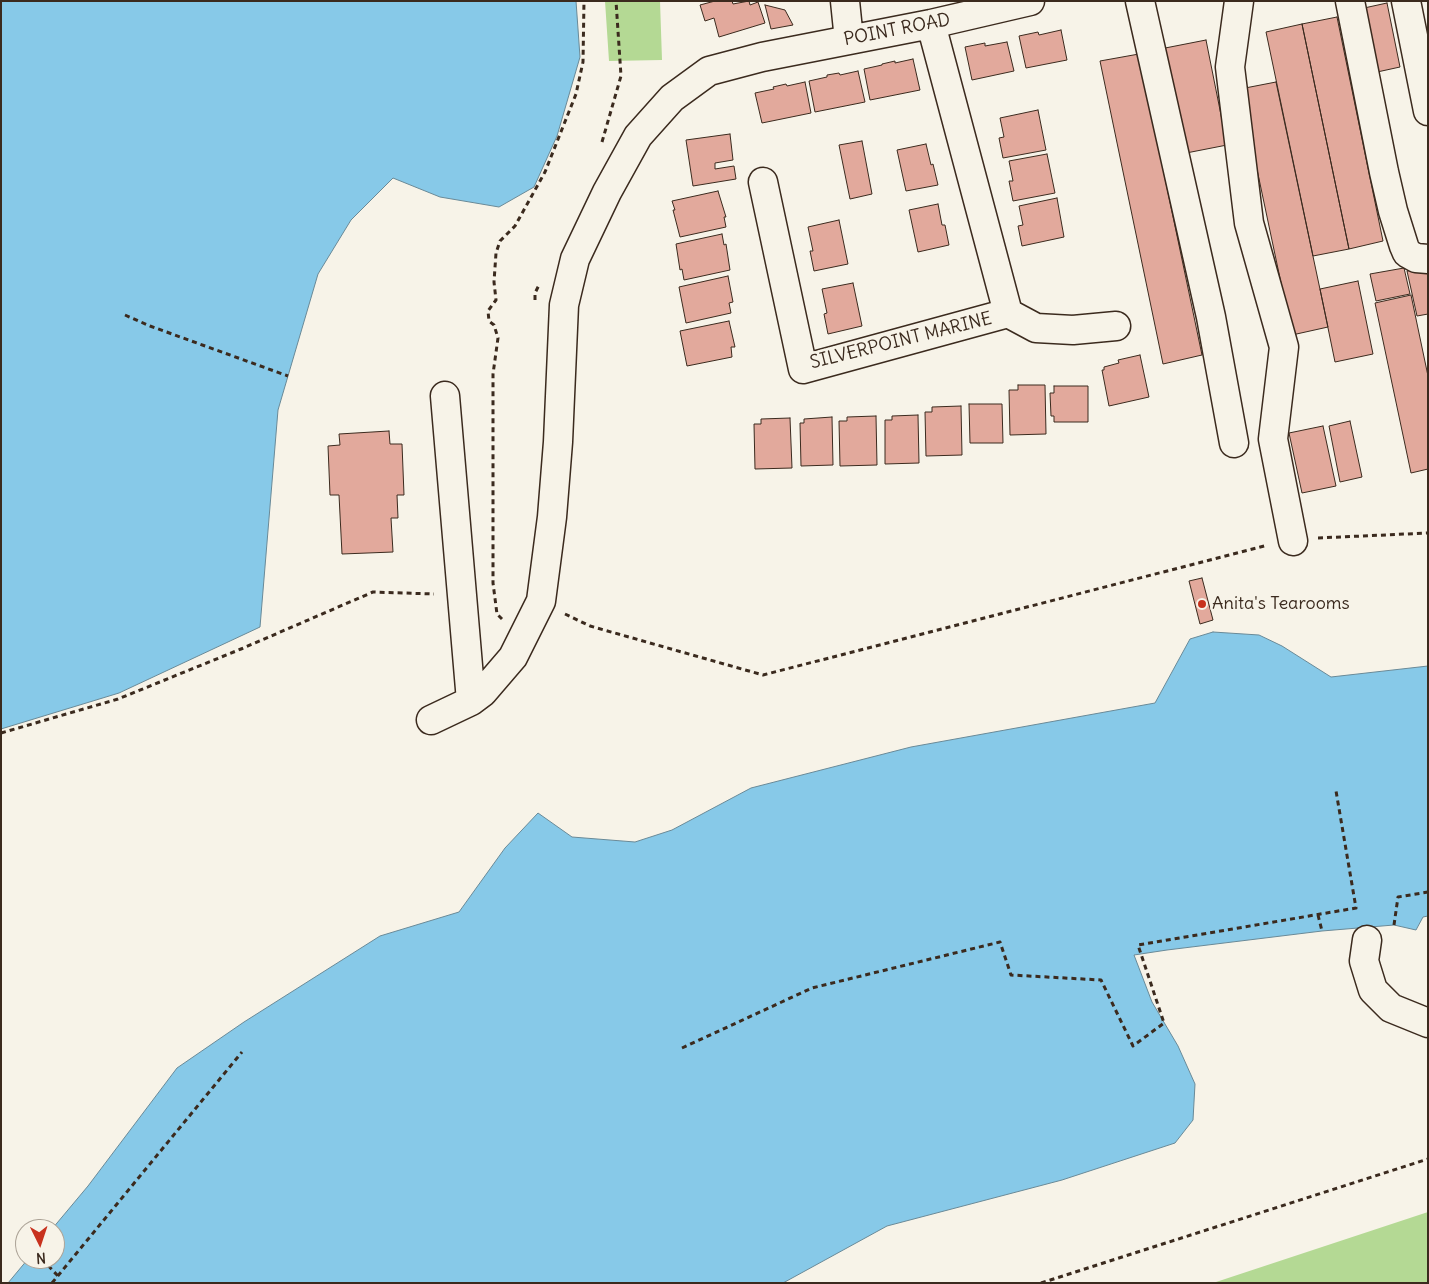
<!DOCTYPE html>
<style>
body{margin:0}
#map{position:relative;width:1429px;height:1284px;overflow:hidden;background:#f7f3e8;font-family:Delius,sans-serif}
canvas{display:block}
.frame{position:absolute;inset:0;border:2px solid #3b2a1e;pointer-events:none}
.north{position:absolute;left:15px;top:1219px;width:50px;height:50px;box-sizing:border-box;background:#f7f3e8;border:1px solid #aca397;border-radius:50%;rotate:176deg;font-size:14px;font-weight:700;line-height:20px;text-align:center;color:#3b2a1e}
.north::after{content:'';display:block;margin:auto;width:18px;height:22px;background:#c8321e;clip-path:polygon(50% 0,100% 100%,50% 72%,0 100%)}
</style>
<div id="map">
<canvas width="1429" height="1284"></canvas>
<div class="frame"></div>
<div class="north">N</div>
</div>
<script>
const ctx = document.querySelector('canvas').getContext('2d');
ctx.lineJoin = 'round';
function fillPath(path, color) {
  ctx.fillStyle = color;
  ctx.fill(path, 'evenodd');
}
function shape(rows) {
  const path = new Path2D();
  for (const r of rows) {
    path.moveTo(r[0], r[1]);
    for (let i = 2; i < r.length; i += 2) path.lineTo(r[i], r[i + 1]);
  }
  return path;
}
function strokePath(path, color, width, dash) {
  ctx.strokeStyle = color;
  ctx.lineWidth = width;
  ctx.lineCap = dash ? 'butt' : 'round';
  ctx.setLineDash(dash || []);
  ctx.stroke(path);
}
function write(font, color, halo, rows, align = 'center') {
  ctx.font = font + ' Delius,sans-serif';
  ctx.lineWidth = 5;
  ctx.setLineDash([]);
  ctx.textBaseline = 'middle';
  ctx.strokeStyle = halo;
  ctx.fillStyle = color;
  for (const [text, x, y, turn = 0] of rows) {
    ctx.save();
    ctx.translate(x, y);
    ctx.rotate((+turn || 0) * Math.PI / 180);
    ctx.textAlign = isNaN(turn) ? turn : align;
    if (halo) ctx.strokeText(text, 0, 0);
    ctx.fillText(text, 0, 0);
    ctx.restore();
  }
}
const green = shape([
 [605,1,660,1,662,60,609,61],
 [1428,1212,1428,1283,1213,1283]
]);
const water = shape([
 [1,1,576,1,580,57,557,136,534,187,499,207,440,197,393,178,351,220,318,274,278,410,260,627,119,693,1,729,1,1],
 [1213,632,1259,635,1282,646,1331,677,1428,666,1428,916,1423,917,1416,930,1394,925,1322,931,1167,950,1134,955,1152,1002,1178,1046,1195,1084,1193,1120,1175,1143,1062,1180,887,1226,783,1283,8,1283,28,1259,55,1259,55,1229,52,1229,88,1186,177,1068,244,1022,380,936,459,912,505,848,538,813,572,837,635,842,672,830,751,788,911,747,1155,703,1190,639,1213,632]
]);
const building = shape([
 [715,1,732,1,733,4,749,1,750,5,758,2,765,23,719,37,714,18,705,21,700,5,715,1],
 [1387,3,1400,67,1368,74,1355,10,1387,3],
 [765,5,785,10,793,25,771,29,765,5],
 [1337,17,1383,241,1349,249,1302,24,1337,17],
 [1302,24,1349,249,1313,256,1266,32,1302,24],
 [1061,30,1067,60,1026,68,1019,36,1038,32,1039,35,1061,30],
 [1206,40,1227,145,1176,155,1155,50,1206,40],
 [1007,42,1014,71,972,80,965,47,985,43,985,46,1007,42],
 [1139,54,1202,355,1163,364,1100,61,1139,54],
 [913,59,920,90,870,100,864,69,882,65,882,64,895,61,895,63,913,59],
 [858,71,865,102,815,112,809,81,827,77,827,75,839,73,840,75,858,71],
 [805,82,811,113,762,123,755,93,774,89,773,87,786,84,787,86,805,82],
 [1276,82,1328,327,1292,335,1240,89,1276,82],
 [1038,110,1046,150,1003,158,999,138,1004,137,1000,118,1038,110],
 [730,134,733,160,715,163,715,169,734,166,736,179,693,186,686,140,730,134],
 [862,141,872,194,850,199,839,145,862,141],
 [926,144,931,165,933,164,938,185,906,191,897,150,926,144],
 [1047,154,1055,193,1013,201,1009,181,1013,181,1009,161,1047,154],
 [718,191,726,217,724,217,726,227,680,237,673,210,675,210,672,201,718,191],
 [1057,198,1064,237,1022,246,1018,226,1023,225,1019,206,1057,198],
 [938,204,942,225,945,225,949,245,918,252,909,210,938,204],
 [839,220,848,264,814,271,810,251,813,251,808,227,839,220],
 [722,234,724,245,726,244,730,270,684,280,682,269,680,270,676,244,722,234],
 [1428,267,1428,314,1417,316,1407,271,1428,267],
 [1404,268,1410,294,1376,301,1370,274,1404,268],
 [728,276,733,302,729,303,731,313,686,323,679,287,728,276],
 [1358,281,1373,354,1335,362,1320,289,1358,281],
 [853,283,862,326,828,334,824,314,827,313,822,289,853,283],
 [1411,295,1428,376,1428,469,1411,473,1375,303,1411,295],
 [729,321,735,347,731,347,732,357,687,366,680,331,729,321],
 [1140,355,1149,397,1109,406,1102,370,1104,370,1104,367,1119,363,1118,360,1140,355],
 [1018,385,1045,385,1046,434,1010,435,1009,390,1018,390,1018,385],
 [1054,386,1088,386,1088,422,1054,422,1054,416,1051,416,1050,393,1054,393,1054,386],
 [969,404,1002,404,1003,443,970,443,969,404],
 [961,406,962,455,926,456,925,412,932,412,932,407,961,406],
 [918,415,919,463,885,464,885,420,892,420,892,416,918,415],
 [876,416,877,465,840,466,839,421,847,421,847,417,876,416],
 [832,417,833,465,801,466,800,423,804,423,804,419,832,417],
 [790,418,792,468,755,469,754,424,761,424,761,419,790,418],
 [1350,421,1362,477,1340,482,1329,426,1350,421],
 [1323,426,1336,486,1302,493,1289,433,1323,426],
 [389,431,390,444,402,444,404,495,397,495,398,518,391,518,393,552,342,554,339,495,330,495,328,446,340,445,339,434,389,431],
 [1202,578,1213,620,1200,624,1189,581,1202,578]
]);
const path = shape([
 [602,142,621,76,616,1],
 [535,300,535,293,539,285],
 [125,315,150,326,288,376],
 [1318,538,1428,533],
 [565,614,590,626,763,675,1268,545],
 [502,619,497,614,493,583,493,374,498,338,494,325,489,321,488,311,496,300,494,282,496,253,500,241,515,226,545,172,576,94,583,62,584,1],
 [1,733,118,699,241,649,373,592,434,594],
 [1318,915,1322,931],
 [1394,925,1398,897,1428,892],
 [682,1048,812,988,1000,942,1011,975,1101,980,1133,1046,1164,1023,1138,945,1356,908,1336,791],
 [42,1259,58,1276],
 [52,1283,242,1052],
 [1041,1283,1428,1159]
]);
const minor = shape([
 [845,1,849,40],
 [1140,1,1211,317,1234,443],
 [1239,1,1230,67,1249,223,1284,347,1273,439,1293,541],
 [1350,1,1384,172,1393,211,1404,246,1407,253,1416,258,1428,259],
 [1406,1,1428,111],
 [763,182,803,369,1008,313,931,24],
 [1008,313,1036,328,1073,330,1116,326],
 [445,396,471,701],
 [431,720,471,701,483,692,513,657,541,601,552,517,558,442,564,305,575,259,607,192,638,136,672,98,709,71,762,57,931,24,1030,1],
 [1367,940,1364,961,1373,990,1391,1008,1428,1023]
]);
const markers = [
 [1202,604,5,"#c8321e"]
];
const streetNames = [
 ["POINT ROAD",897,30,-11],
 ["SILVERPOINT MARINE",901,341,-14]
];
const poiNames = [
 ["Anita's Tearooms",1212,604]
];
fillPath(green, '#b4d994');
fillPath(water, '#87c9e8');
strokePath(water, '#698997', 1);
fillPath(building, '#e2a99c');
strokePath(building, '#3b2a1e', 1);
strokePath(minor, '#3b2a1e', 31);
strokePath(path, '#3b2a1e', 3, [5, 4]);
strokePath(minor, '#f7f3e8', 28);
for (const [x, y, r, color] of markers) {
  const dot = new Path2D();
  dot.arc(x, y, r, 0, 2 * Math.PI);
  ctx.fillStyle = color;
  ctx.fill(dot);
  strokePath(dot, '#f7f3e8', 2);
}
write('18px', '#3b2a1e', '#f7f3e8', streetNames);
write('18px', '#3b2a1e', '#f7f3e8', poiNames, 'left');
</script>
